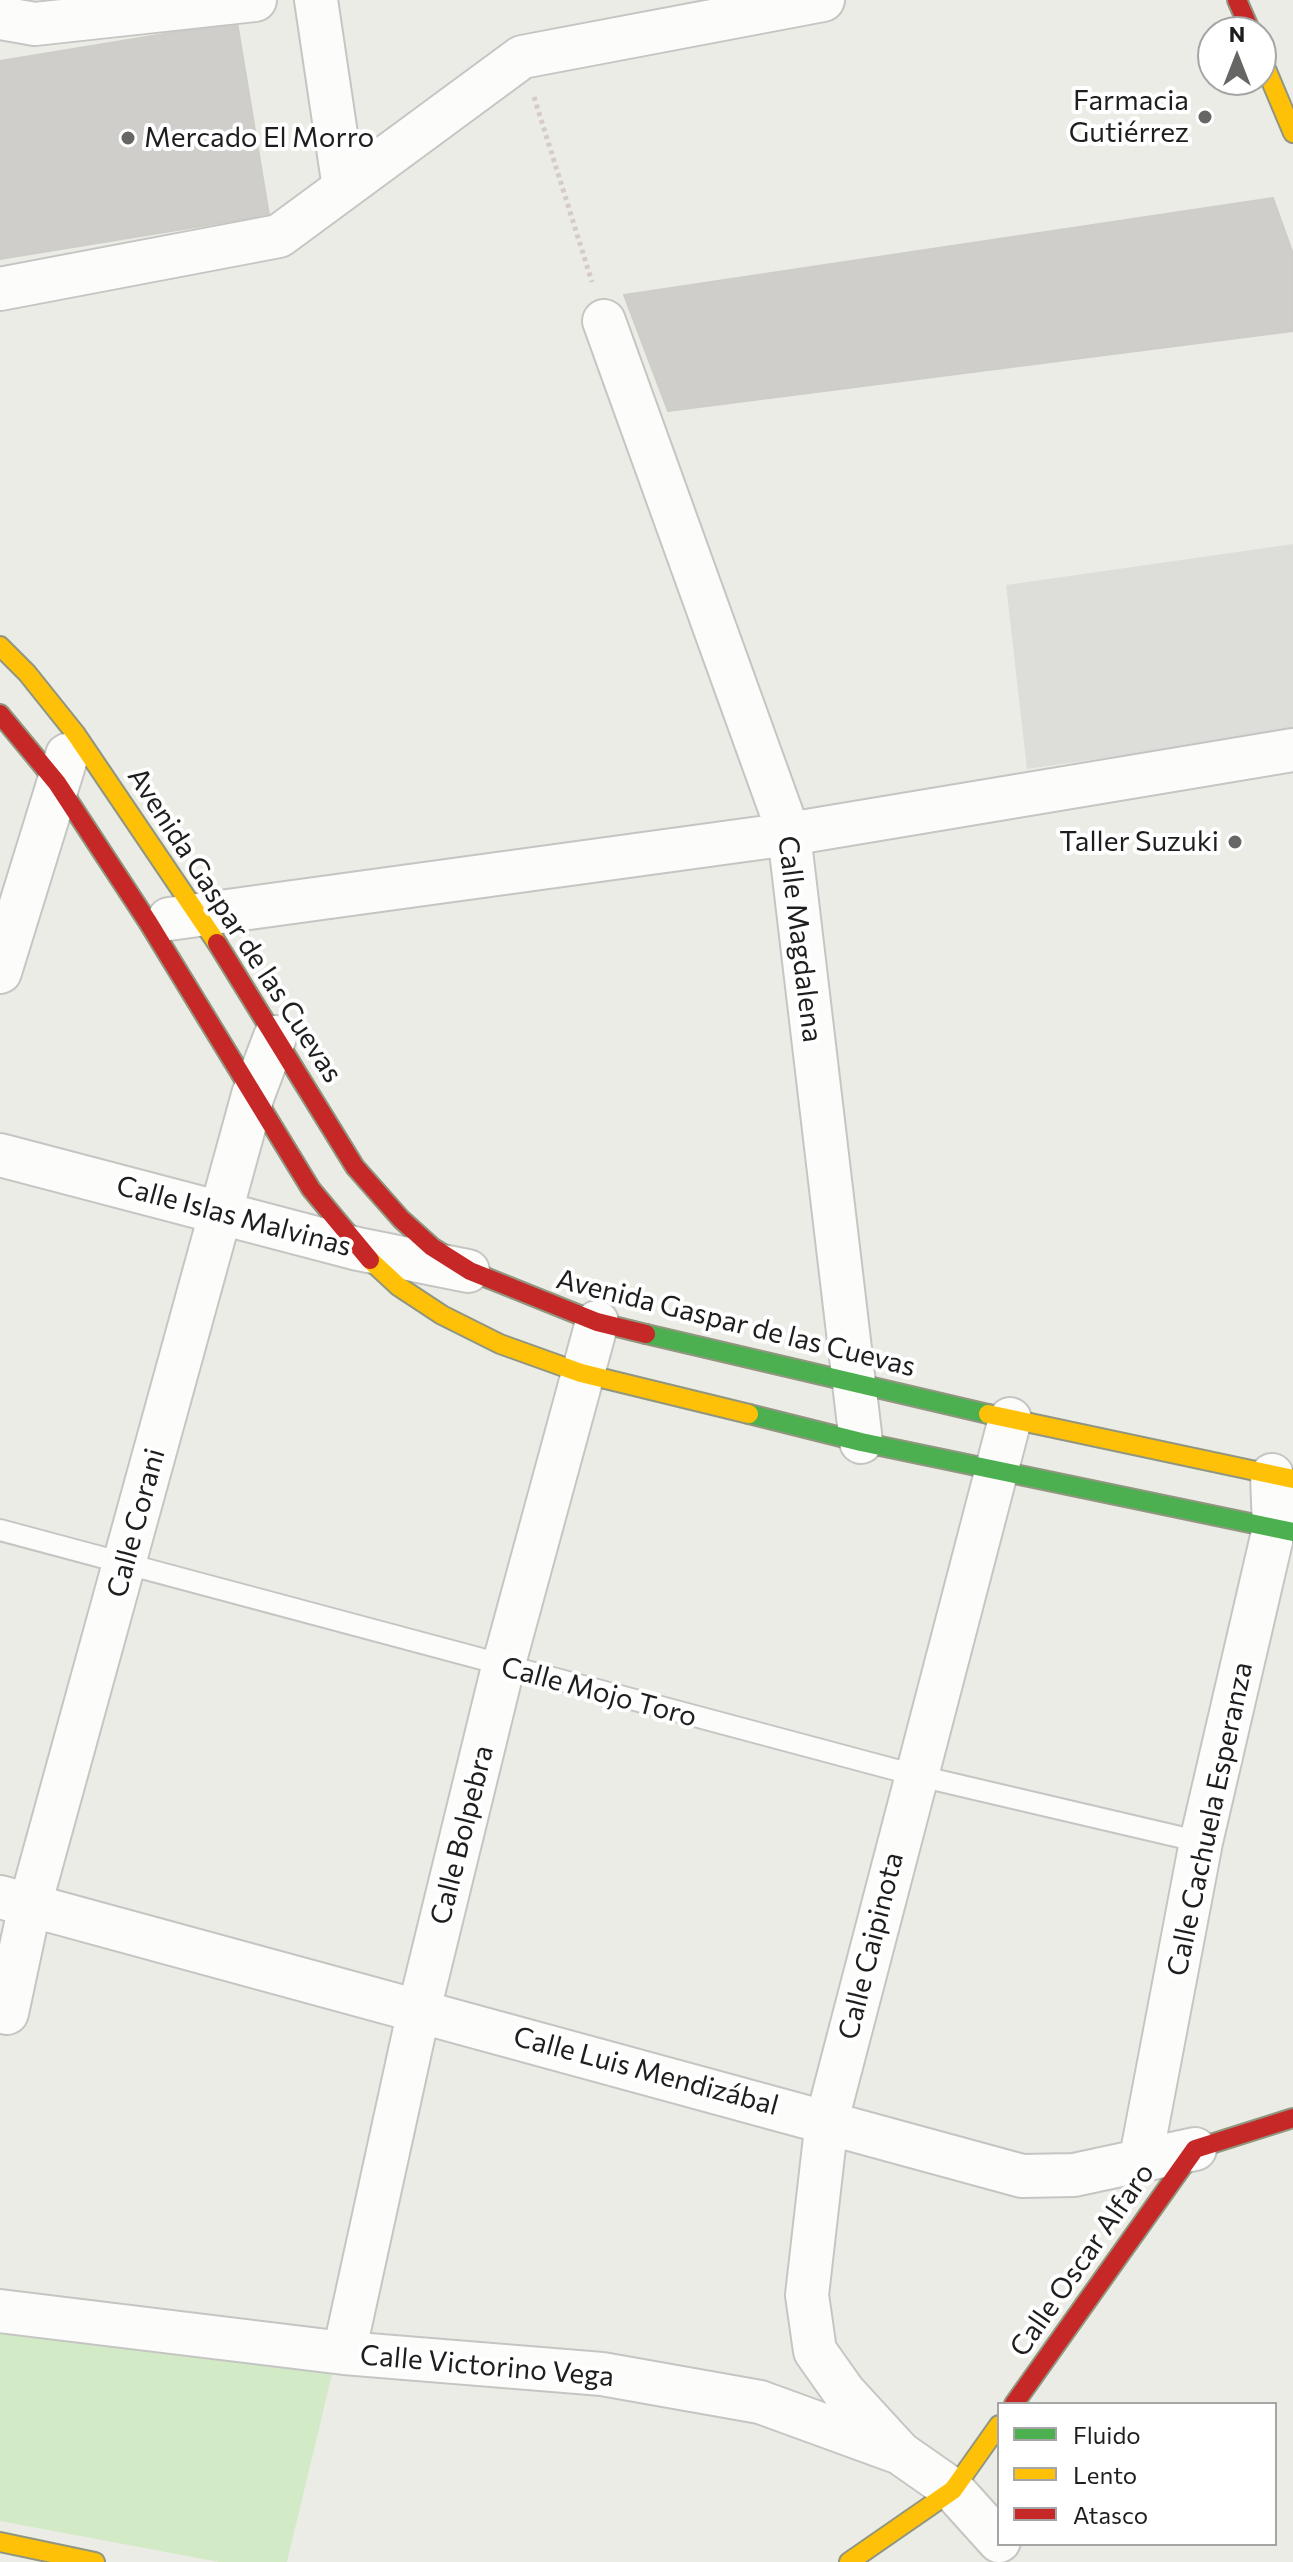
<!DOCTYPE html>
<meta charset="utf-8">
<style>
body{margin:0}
#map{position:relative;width:1293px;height:2562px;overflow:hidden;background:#ecece7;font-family:Commissioner,sans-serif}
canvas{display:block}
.legend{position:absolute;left:997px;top:2402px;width:280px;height:144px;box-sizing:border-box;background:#fff;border:2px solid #a5a5a5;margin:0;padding:10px 14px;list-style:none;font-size:24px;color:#1e1e1e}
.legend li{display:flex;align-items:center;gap:16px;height:40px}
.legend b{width:40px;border:2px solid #a5a5a5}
.north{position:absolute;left:1197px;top:16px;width:80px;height:80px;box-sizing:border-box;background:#fff;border:2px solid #a5a5a5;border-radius:50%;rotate:0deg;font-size:22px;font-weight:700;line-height:32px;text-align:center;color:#1e1e1e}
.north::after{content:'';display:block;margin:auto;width:28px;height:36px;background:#666664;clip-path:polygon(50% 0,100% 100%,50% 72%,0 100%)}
</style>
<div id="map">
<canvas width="1293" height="2562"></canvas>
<ul class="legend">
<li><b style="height:10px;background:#4caf50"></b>Fluido</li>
<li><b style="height:10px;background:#ffc107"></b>Lento</li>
<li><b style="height:10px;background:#c62828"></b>Atasco</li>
</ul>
<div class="north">N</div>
</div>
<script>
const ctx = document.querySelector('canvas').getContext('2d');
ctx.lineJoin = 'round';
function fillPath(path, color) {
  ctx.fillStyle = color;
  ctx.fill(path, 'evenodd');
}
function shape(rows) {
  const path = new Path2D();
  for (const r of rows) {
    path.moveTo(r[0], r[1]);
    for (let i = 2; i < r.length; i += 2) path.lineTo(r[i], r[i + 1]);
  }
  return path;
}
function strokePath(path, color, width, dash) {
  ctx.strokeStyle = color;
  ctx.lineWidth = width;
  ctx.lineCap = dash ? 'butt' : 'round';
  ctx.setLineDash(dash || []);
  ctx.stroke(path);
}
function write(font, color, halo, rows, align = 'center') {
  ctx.font = font + ' Commissioner,sans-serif';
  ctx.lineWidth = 8;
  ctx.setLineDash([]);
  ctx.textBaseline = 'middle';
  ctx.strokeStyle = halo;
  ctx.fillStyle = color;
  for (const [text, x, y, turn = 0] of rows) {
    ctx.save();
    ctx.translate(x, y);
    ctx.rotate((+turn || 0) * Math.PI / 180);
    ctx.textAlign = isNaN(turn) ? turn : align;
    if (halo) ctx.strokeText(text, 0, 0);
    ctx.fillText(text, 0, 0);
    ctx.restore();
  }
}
const grass = shape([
 [0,2316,335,2362,287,2562,219,2562,0,2521]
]);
const parking = shape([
 [1293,544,1293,731,1027,769,1006,585]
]);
const building = shape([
 [237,22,269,215,0,259,0,61,237,22],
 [1273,198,1293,254,1293,331,668,411,624,295,1273,198]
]);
const path = shape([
 [534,97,592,282]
]);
const lane = shape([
 [0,1530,915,1775,1201,1842]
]);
const street = shape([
 [316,0,344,188],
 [0,18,35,24,255,0],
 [0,289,279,236,522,57,823,0],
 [604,321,789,834,861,1442],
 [169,919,789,834,1293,750],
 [0,972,67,755],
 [0,1155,358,1249,468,1271],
 [0,1897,1022,2176,1074,2175,1195,2149],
 [7,2013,30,1905,253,1095,275,1037],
 [1140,2163,1201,1842,1274,1528,1272,1475],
 [0,2311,344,2353,602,2374,760,2402,900,2453,953,2490,999,2541],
 [344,2353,419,2010,503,1667,597,1322],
 [900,2453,844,2392,815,2351,807,2295,827,2120,1010,1419]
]);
const fast = shape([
 [646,1334,988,1414],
 [749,1414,861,1442,1293,1532]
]);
const slow = shape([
 [1261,57,1293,133],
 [0,646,27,673,75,733,217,943],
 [370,1260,398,1286,442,1315,500,1344,581,1373,749,1414],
 [988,1414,1293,1479],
 [0,2542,95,2562],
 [849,2562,953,2490,999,2425]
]);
const jam = shape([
 [1237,0,1251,32],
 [0,714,57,783,148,922,311,1189,370,1260],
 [217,943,355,1167,401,1219,432,1247,470,1271,597,1322,646,1334],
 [1014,2404,1195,2149,1293,2118]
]);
const markers = [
 [1205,117,8,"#666664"],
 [128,138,8,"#666664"],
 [1235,842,8,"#666664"]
];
const poiNames = [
 ["Farmacia",1189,101],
 ["Gutiérrez",1189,133],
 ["Mercado El Morro",144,138,"left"],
 ["Taller Suzuki",1219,842]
];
const streetNames = [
 ["Avenida Gaspar de las Cuevas",235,925,57],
 ["Calle Magdalena",800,939,83],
 ["Calle Islas Malvinas",234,1216,15],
 ["Avenida Gaspar de las Cuevas",736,1323,14],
 ["Calle Corani",136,1523,-75],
 ["Calle Mojo Toro",599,1692,15],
 ["Calle Cachuela Esperanza",1210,1819,-78],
 ["Calle Bolpebra",462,1835,-76],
 ["Calle Caipinota",871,1946,-76],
 ["Calle Luis Mendizábal",646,2071,15],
 ["Calle Oscar Alfaro",1082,2260,-55],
 ["Calle Victorino Vega",487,2366,5]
];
fillPath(grass, '#d3eac6');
fillPath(parking, '#ddddda');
fillPath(building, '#cfceca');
strokePath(building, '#cfcdc8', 2);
strokePath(lane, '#c5c5c3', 24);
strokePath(street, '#c5c5c3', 46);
strokePath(fast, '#90967f', 22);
strokePath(slow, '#90967f', 22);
strokePath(jam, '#90967f', 22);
strokePath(path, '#d5cbc7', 5, [4, 4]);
strokePath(lane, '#fcfcfb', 20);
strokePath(street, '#fcfcfb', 42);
strokePath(fast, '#4caf50', 18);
strokePath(slow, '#ffc107', 18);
strokePath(jam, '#c62828', 18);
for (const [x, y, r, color] of markers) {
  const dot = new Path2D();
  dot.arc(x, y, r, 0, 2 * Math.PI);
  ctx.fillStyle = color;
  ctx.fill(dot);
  strokePath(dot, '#fff', 3);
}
write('28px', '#1e1e1e', '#fff', poiNames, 'right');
write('28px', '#1e1e1e', '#fff', streetNames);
</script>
